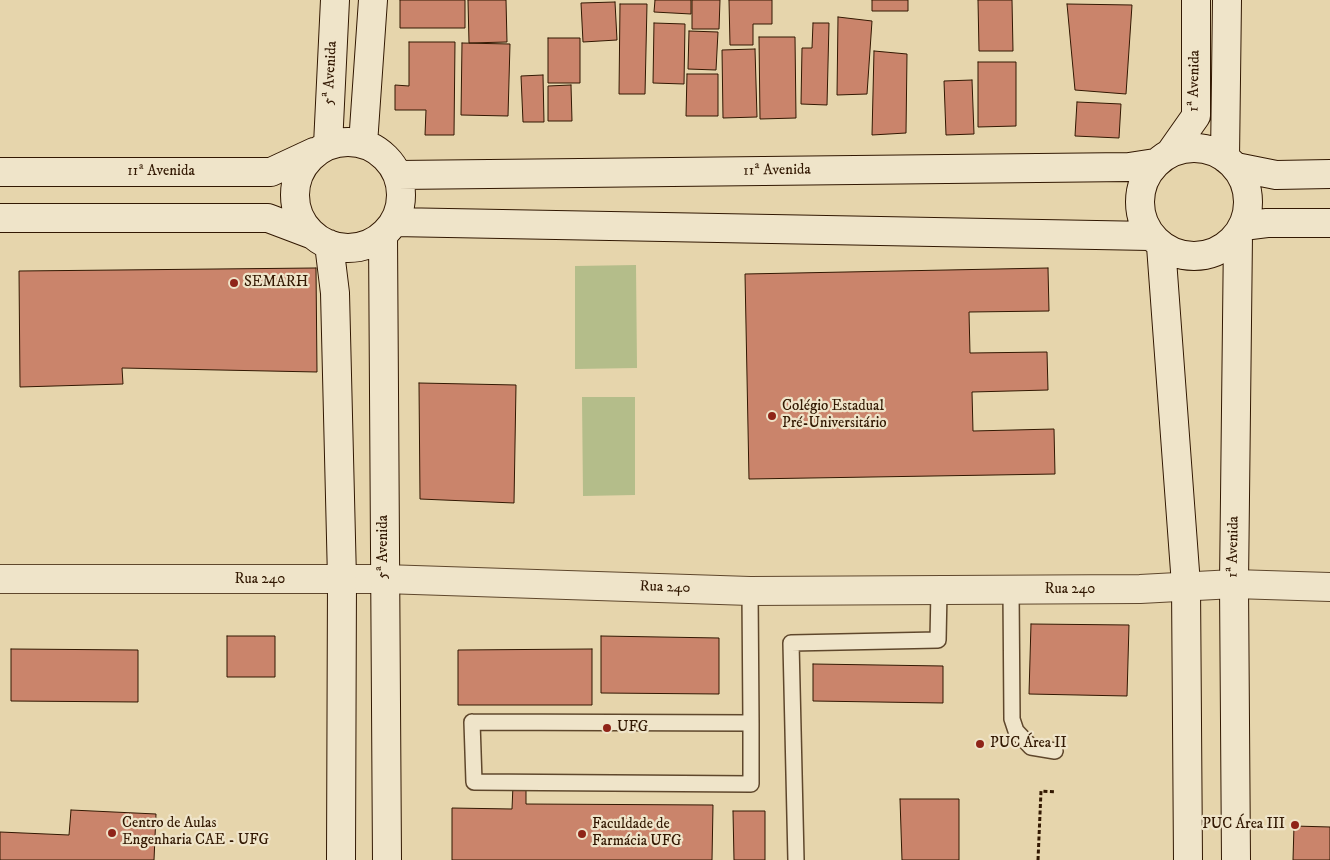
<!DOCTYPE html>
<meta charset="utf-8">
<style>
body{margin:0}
canvas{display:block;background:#e6d5ac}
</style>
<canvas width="1330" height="860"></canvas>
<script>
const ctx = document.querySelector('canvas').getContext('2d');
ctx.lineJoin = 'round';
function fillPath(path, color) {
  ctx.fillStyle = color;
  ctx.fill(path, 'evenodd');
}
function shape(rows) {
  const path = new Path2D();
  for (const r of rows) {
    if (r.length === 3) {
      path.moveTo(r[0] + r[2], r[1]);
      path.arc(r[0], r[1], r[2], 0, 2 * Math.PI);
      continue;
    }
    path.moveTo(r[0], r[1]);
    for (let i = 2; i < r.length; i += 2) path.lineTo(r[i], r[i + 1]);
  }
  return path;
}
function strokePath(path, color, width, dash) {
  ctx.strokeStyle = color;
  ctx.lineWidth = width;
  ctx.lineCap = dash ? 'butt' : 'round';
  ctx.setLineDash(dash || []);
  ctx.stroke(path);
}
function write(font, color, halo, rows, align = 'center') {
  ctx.font = font + ' "IM FELL DW Pica",serif';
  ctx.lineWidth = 4.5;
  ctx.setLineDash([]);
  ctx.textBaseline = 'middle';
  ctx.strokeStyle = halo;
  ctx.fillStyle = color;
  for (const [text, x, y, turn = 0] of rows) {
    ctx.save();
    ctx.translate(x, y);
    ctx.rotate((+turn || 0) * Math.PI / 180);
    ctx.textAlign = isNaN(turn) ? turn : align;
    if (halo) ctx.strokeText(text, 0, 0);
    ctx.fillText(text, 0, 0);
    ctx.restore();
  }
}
const green = shape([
 [636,265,637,368,575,369,575,266],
 [582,397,635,397,635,495,583,496]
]);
const building = shape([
 [400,0,465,0,465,28,400,28,400,0],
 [468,0,506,0,507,42,469,43,468,0],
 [655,0,691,0,691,14,654,12,655,0],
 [692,0,720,0,719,29,692,29,692,0],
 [729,0,772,0,772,24,753,24,753,45,730,45,729,0],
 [872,0,908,0,908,11,872,11,872,0],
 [978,0,1012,0,1013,51,979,51,978,0],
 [615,2,617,40,583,42,581,3,615,2],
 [620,4,647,4,645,94,619,94,620,4],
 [1067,4,1132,5,1126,94,1075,90,1067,4],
 [838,17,872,21,867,94,837,95,838,17],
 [654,23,685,24,684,84,653,83,654,23],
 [813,23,829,23,827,105,801,104,802,48,812,48,813,23],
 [689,31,718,32,716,70,688,69,689,31],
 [759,37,795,37,796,118,760,119,759,37],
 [548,38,580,38,580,83,548,83,548,38],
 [409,42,455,42,454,135,425,135,426,110,395,110,395,85,409,86,409,42],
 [462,43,510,44,508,116,461,115,462,43],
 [755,49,757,117,723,118,722,50,755,49],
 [874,51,907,54,906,133,872,135,874,51],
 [978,62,1016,62,1016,126,978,127,978,62],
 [687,74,718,74,718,116,686,116,687,74],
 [543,75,544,122,523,122,521,76,543,75],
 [972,80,974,134,946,135,944,81,972,80],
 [571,85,572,121,548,121,548,86,571,85],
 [1077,102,1121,104,1119,138,1075,136,1077,102],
 [316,268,317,372,122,368,123,384,20,387,19,271,316,268],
 [1048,268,1049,311,969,312,970,353,1047,352,1048,390,972,392,973,431,1054,429,1055,474,749,479,745,274,1048,268],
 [419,383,516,385,514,503,420,499,419,383],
 [1031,624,1129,625,1127,696,1029,694,1031,624],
 [227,636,275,636,275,677,227,677,227,636],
 [601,636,719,638,719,694,601,693,601,636],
 [11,649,138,650,138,702,11,701,11,649],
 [592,649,592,705,458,705,458,650,592,649],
 [813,664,943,666,943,703,813,701,813,664],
 [513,785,526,786,526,804,713,805,712,860,452,860,452,808,512,809,513,785],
 [900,799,959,799,959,860,902,860,900,799],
 [71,810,156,814,154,860,0,860,0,832,69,835,71,810],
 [733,811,765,811,765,860,734,860,733,811],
 [1294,826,1330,827,1330,860,1293,860,1294,826]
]);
const path = shape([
 [1038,860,1041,791,1056,792]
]);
const service = shape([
 [1011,590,1012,719,1016,731,1031,747,1055,751],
 [750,591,751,723],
 [472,722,751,723,751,784,474,782,472,722],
 [796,860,791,643,938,640,939,591]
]);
const tertiary = shape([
 [0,579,384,579,750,591,1140,589,1234,584,1330,587]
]);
const secondary = shape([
 [348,195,53],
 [363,144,373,0],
 [328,145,335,0],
 [1194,202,54],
 [1170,153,1196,116,1196,0],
 [1225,158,1227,0],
 [1236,167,1276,175,1330,174],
 [0,172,271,172,314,152],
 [398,175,1129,167,1155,163],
 [0,218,268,218,313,235],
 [394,222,1150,236],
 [1243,226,1267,223,1330,223],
 [383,235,387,860],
 [329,244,335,293,342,579,341,860],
 [1161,246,1186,585,1188,860],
 [1236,860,1234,584,1238,235]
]);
const markers = [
 [234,283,5,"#8f2418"],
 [772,416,5,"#8f2418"],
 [607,728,5,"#8f2418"],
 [980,744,5,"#8f2418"],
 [1295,825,5,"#8f2418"],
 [112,833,5,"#8f2418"],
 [582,834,5,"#8f2418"]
];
const streetNames = [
 ["5ª Avenida",331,73,-87],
 ["1ª Avenida",1195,81,-89],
 ["11ª Avenida",777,171,-1],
 ["11ª Avenida",161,172],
 ["5ª Avenida",384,547,-90],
 ["1ª Avenida",1234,547,-89],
 ["Rua 240",260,580],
 ["Rua 240",665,588,2],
 ["Rua 240",1070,590]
];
const poiNames = [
 ["SEMARH",244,283],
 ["Colégio Estadual",782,407],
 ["Pré-Universitário",782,424],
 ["UFG",617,728],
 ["PUC Área II",990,744],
 ["Centro de Aulas",122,824],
 ["Engenharia CAE - UFG",122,841],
 ["Faculdade de",592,825],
 ["Farmácia UFG",592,842],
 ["PUC Área III",1285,825,"right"]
];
fillPath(green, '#b4bd8a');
fillPath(building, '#ca846b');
strokePath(building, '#321802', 1);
strokePath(service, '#5f472c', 18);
strokePath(tertiary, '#5f472c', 30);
strokePath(secondary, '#321802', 30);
strokePath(path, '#321802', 3, [4, 2.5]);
strokePath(service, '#efe4c9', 15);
strokePath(tertiary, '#efe4c9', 28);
strokePath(secondary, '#efe4c9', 28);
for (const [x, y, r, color] of markers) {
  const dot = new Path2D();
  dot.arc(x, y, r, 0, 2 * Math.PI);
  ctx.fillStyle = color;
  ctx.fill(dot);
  strokePath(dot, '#efe4c9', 2);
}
write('15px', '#321802', '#efe4c9', streetNames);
write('15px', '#321802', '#efe4c9', poiNames, 'left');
</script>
